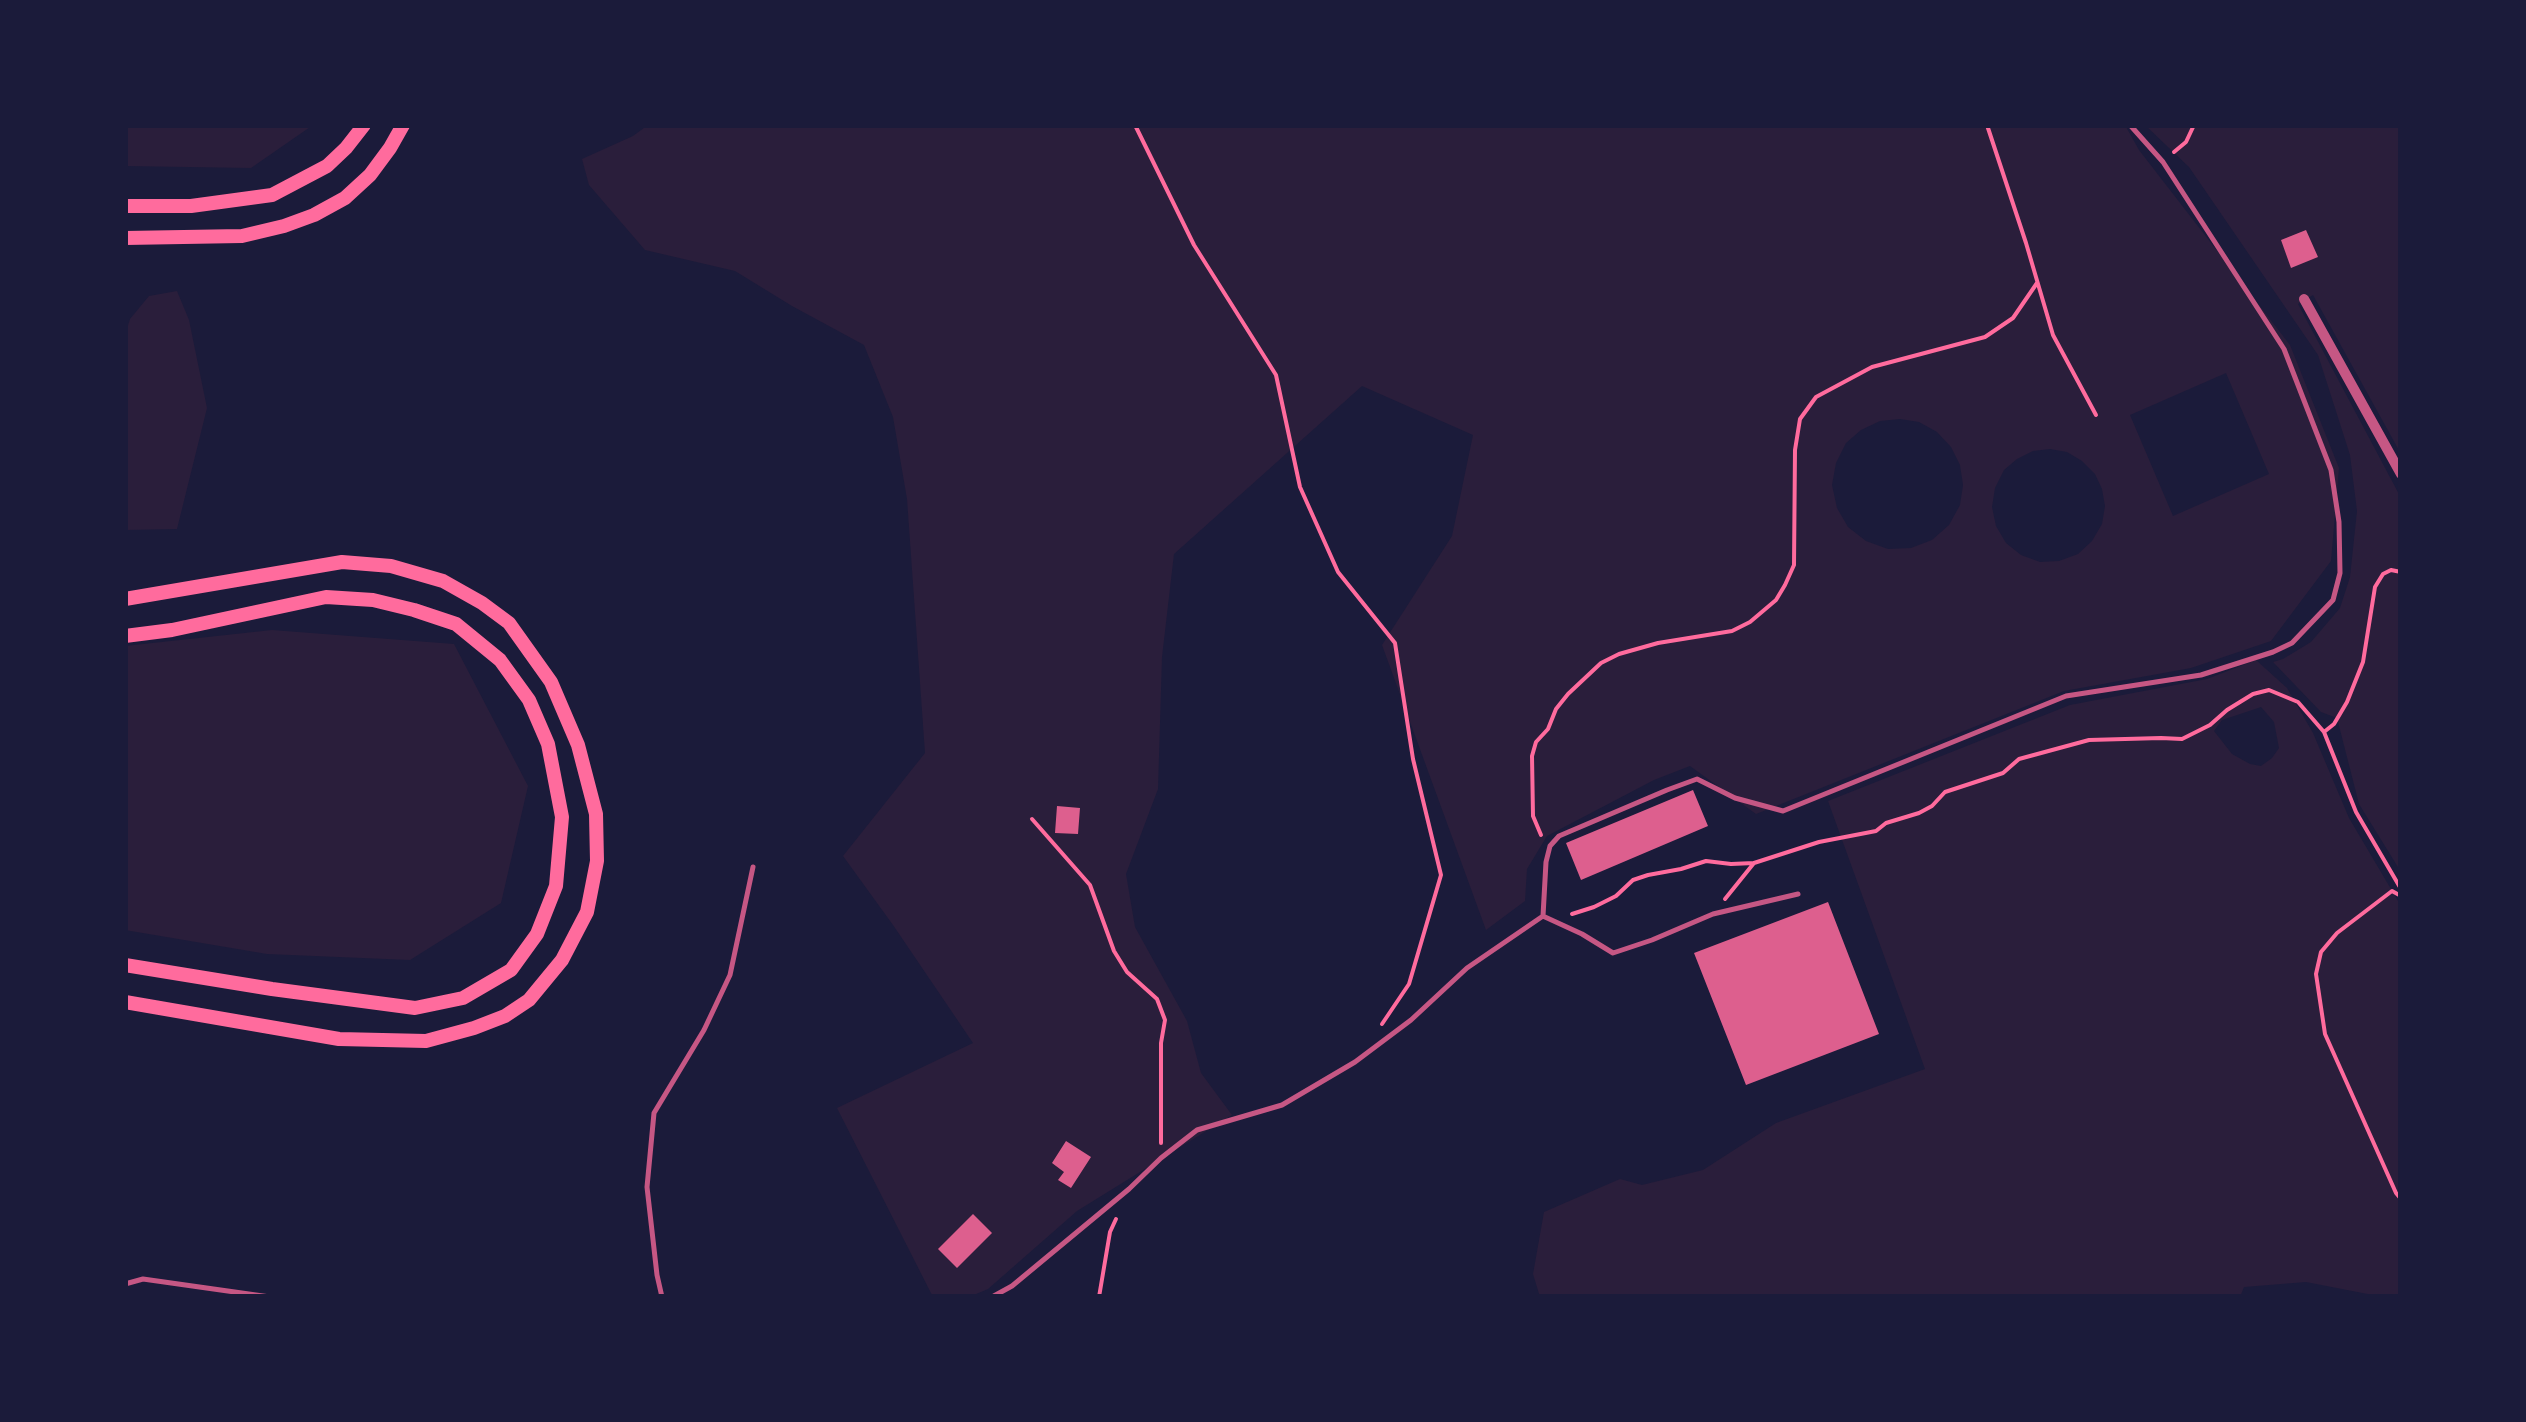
<!DOCTYPE html>
<style>
body{margin:0}
#map{position:relative;width:2526px;height:1422px;overflow:hidden;background:#1b1b3a;font-family:Quicksand,sans-serif}
canvas{display:block}
.frame{position:absolute;inset:0;border:128px solid #1b1b3a;pointer-events:none}
</style>
<div id="map">
<canvas width="2526" height="1422"></canvas>
<div class="frame"></div>
</div>
<script>
const ctx = document.querySelector('canvas').getContext('2d');
ctx.lineJoin = 'round';
function fillPath(path, color) {
  ctx.fillStyle = color;
  ctx.fill(path, 'evenodd');
}
function shape(rows) {
  const path = new Path2D();
  for (const r of rows) {
    path.moveTo(r[0], r[1]);
    for (let i = 2; i < r.length; i += 2) path.lineTo(r[i], r[i + 1]);
  }
  return path;
}
function strokePath(path, color, width, dash) {
  ctx.strokeStyle = color;
  ctx.lineWidth = width;
  ctx.lineCap = dash ? 'butt' : 'round';
  ctx.setLineDash(dash || []);
  ctx.stroke(path);
}
const green = shape([
 [125,125,313,125,251,168,125,166],
 [648,125,2125,125,2139,150,2290,345,2339,468,2331,561,2271,641,2191,668,2064,691,1756,814,1690,766,1654,780,1547,836,1527,869,1525,901,1486,930,1382,645,1452,536,1473,435,1362,386,1174,554,1162,657,1158,789,1126,874,1135,927,1187,1021,1201,1073,1232,1115,1077,1211,988,1289,969,1297,933,1297,837,1108,973,1043,893,925,843,856,925,753,907,499,893,417,864,345,792,306,735,271,645,250,589,185,582,159,633,136],
 [2226,373,2269,474,2173,516,2130,415],
 [1900,419,1919,422,1937,432,1951,447,1960,465,1963,485,1960,505,1949,525,1932,540,1911,548,1888,549,1866,541,1848,527,1837,508,1832,485,1836,463,1846,443,1861,430,1880,421],
 [2050,449,2067,452,2082,461,2095,474,2102,489,2105,506,2102,524,2092,541,2078,554,2059,561,2040,562,2021,555,2006,543,1996,526,1992,507,1995,488,2004,470,2017,459,2033,451],
 [2145,125,2401,125,2401,454,2313,295,2298,304,2401,498,2401,872,2359,804,2337,718,2321,712,2273,662,2283,659,2311,642,2340,608,2350,577,2357,511,2350,455,2318,355,2189,167],
 [177,291,189,320,207,408,177,529,125,530,125,335,130,319,149,296],
 [272,630,454,644,528,786,501,903,410,960,267,954,125,930,125,646],
 [2256,660,2287,688,2313,733,2349,818,2401,906,2401,1297,2383,1297,2306,1282,2244,1287,2240,1297,1540,1297,1533,1274,1544,1212,1620,1179,1642,1185,1703,1170,1776,1123,1925,1069,1828,801,2070,705,2207,679],
 [2261,707,2274,722,2279,748,2272,758,2261,766,2250,764,2232,754,2214,731,2222,720]
]);
const building = shape([
 [2306,230,2318,257,2291,268,2281,240],
 [1693,790,1708,826,1581,880,1566,843],
 [1057,806,1080,808,1078,834,1055,833],
 [1828,902,1879,1034,1746,1085,1694,953],
 [1066,1141,1091,1157,1071,1188,1058,1180,1064,1172,1052,1163],
 [973,1214,992,1233,957,1268,938,1249]
]);
const path = shape([
 [1135,125,1194,245,1276,375,1300,487,1338,572,1395,643,1413,759,1441,875,1409,984,1382,1024],
 [1987,125,2026,243,2053,335,2096,415],
 [2174,152,2186,142,2194,125],
 [2324,732,2334,724,2347,702,2363,662,2375,587,2383,574,2391,570,2401,572],
 [1032,819,1090,885,1114,951,1127,972,1157,999,1165,1020,1161,1043,1161,1143],
 [1541,835,1533,816,1532,756,1536,742,1548,729,1556,709,1568,694,1601,663,1619,654,1658,643,1732,631,1750,622,1776,600,1785,585,1794,565,1795,450,1800,419,1816,397,1872,367,1985,337,2013,318,2037,283],
 [2401,896,2392,891,2337,933,2321,952,2316,974,2325,1034,2396,1193,2401,1199],
 [1725,899,1754,863,1819,842,1876,831,1886,823,1919,813,1932,806,1945,792,2003,773,2019,759,2089,740,2161,738,2182,739,2210,725,2227,710,2253,694,2269,690,2298,702,2324,732,2356,812,2401,889],
 [1572,914,1594,907,1616,896,1633,880,1648,875,1681,869,1706,861,1731,864,1754,863],
 [1099,1297,1110,1232,1116,1219]
]);
const service = shape([
 [1543,916,1546,862,1550,846,1559,836,1667,790,1697,779,1735,798,1783,811,2066,696,2201,675,2273,652,2292,643,2333,600,2340,573,2339,522,2331,470,2284,349,2163,162,2130,125],
 [1545,917,1582,934,1613,953,1652,940,1713,914,1798,894],
 [125,1284,143,1279,270,1297],
 [662,1297,657,1275,647,1187,654,1113,704,1030,730,975,753,867],
 [992,1297,1012,1286,1129,1189,1161,1158,1197,1130,1282,1105,1355,1062,1411,1020,1467,968,1543,916]
]);
const minor = shape([
 [2304,299,2401,474]
]);
const secondary = shape([
 [125,206,191,206,272,195,327,166,346,148,364,125],
 [125,238,242,236,284,226,314,215,345,198,370,175,390,148,403,125],
 [125,599,342,562,391,566,443,581,482,603,509,623,551,682,578,745,596,814,597,861,587,912,562,960,529,1000,505,1016,474,1028,426,1041,339,1039,125,1002],
 [125,636,172,630,326,597,373,600,414,610,456,624,500,660,529,700,548,744,562,817,556,886,537,934,511,970,463,998,415,1008,272,989,125,965]
]);
fillPath(green, '#2a1e3b');
fillPath(building, '#dd5f8e');
strokePath(path, '#ff6b9d', 4);
strokePath(service, '#c65784', 5);
strokePath(minor, '#c65784', 10);
strokePath(secondary, '#ff6b9d', 14);
</script>
